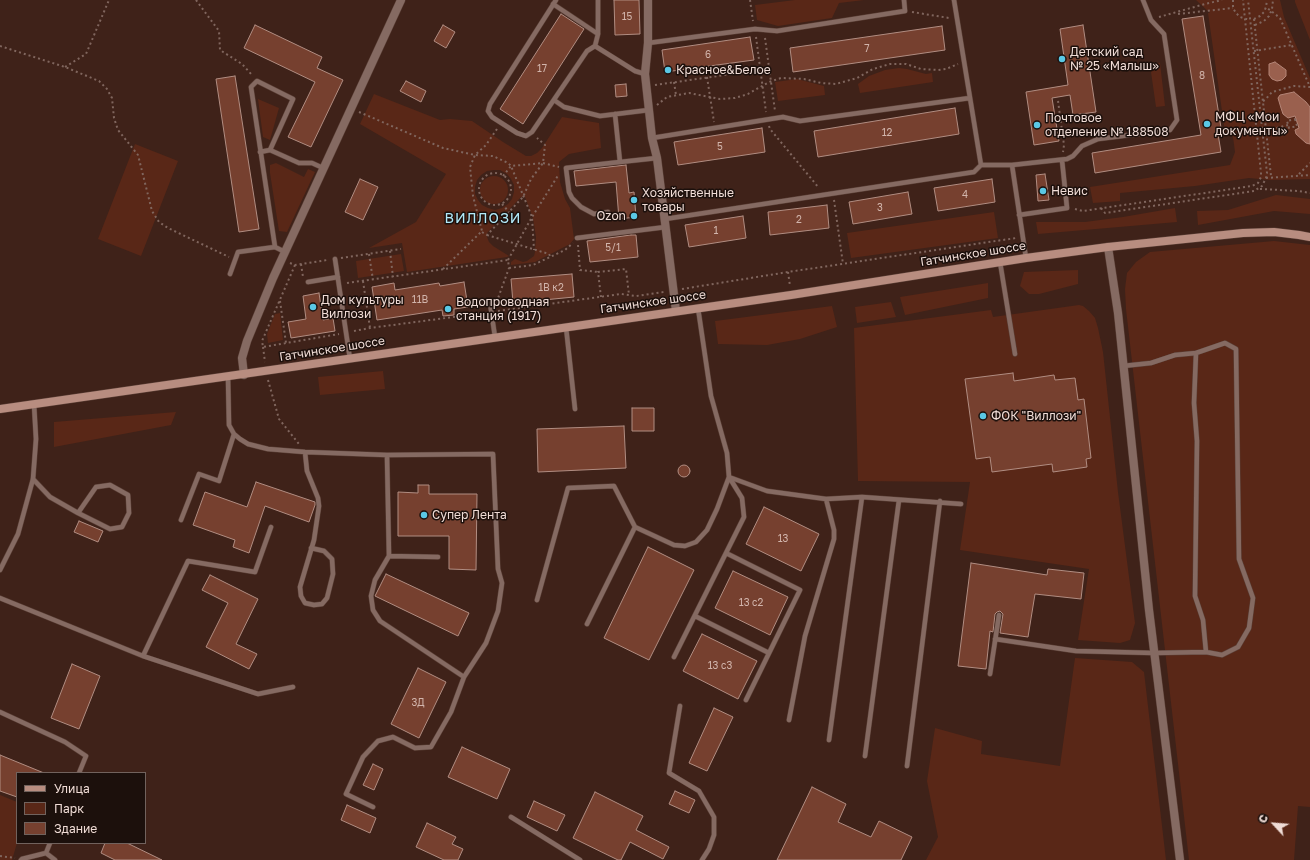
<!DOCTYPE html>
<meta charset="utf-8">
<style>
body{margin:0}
#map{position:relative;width:1310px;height:860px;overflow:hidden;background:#3f2219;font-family:"Golos Text",sans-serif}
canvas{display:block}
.legend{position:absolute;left:16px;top:772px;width:130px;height:72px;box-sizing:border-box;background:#1c100c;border:1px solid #71625d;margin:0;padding:5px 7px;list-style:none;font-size:12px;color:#f0dcd6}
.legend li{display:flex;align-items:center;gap:8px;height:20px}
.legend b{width:20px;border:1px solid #71625d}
.north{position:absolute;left:1254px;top:804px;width:40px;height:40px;-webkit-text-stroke:3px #1c100c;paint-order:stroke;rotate:296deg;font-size:11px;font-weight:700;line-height:16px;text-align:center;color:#f0dcd6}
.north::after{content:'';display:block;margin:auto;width:14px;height:18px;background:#f0dcd6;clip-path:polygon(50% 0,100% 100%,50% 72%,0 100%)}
</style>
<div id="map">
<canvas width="1310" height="860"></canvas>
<ul class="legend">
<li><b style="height:5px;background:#b88d80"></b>Улица</li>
<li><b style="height:11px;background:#592717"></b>Парк</li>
<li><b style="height:11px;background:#76402f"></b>Здание</li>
</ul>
<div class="north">С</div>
</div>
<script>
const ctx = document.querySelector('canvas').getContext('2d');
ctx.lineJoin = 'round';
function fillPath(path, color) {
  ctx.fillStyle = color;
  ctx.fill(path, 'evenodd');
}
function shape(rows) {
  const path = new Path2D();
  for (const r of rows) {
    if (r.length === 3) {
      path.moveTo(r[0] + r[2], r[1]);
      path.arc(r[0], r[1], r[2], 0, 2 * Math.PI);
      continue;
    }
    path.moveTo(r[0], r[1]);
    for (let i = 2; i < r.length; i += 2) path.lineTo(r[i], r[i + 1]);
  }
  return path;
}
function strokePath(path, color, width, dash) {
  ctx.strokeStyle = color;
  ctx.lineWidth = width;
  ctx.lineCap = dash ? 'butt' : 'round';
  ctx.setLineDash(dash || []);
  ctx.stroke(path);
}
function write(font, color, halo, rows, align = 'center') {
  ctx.font = font + ' "Golos Text",sans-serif';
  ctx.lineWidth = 3;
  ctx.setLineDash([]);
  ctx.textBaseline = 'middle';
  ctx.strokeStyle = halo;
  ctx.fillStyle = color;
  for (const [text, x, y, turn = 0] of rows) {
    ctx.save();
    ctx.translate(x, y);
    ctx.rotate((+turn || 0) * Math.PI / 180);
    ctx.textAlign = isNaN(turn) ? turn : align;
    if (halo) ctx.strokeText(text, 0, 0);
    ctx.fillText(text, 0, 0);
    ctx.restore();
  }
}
const green = shape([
 [795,0,864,0,839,3,832,18,778,26,757,20,755,5],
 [1196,0,1280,0,1284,17,1310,78,1310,179,1271,180,1249,178,1195,186,1120,193,1120,201,1093,203,1090,187,1230,165,1235,152,1233,137,1225,132,1208,13,1210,13],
 [1295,0,1310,0,1310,40,1295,2],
 [1160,63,1165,106,1156,107,1150,65],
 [899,68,907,69,926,74,932,73,933,82,860,93,858,84,869,76,885,70],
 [797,79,824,86,825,95,778,101,775,82],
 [374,94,440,120,450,119,472,121,503,142,526,156,531,156,537,153,542,148,562,117,599,123,601,148,569,154,559,162,560,182,565,199,570,208,574,239,570,244,535,262,511,265,511,262,515,259,523,262,527,261,534,256,535,252,536,237,533,218,525,197,521,197,487,233,487,237,489,242,493,246,509,256,507,257,407,272,402,243,369,248,416,222,446,174,360,124],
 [494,170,500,170,507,174,511,179,514,185,514,192,512,199,508,204,502,208,495,210,488,208,482,205,478,200,475,194,475,187,477,180,481,175,487,171],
 [258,99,279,108,270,140,263,137],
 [135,144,178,161,141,256,98,239],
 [276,163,304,177,308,169,315,172,287,232,279,231,270,173,270,165],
 [494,190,14],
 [1276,195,1310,199,1310,214,1274,211,1198,225,1197,211,1228,210],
 [1175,208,1177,222,1038,234,1036,222,1085,222,1123,217],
 [994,212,998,238,851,258,847,233],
 [1274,241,1310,245,1310,807,1298,806,1294,860,1189,860,1126,309,1125,289,1127,273,1136,262,1150,252],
 [401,254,404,271,358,278,356,261],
 [1078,270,1078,284,1039,294,1029,294,1020,286,1024,272],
 [988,283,988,298,905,315,900,297],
 [891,302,896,317,857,323,855,307],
 [1079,305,1083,306,1089,311,1095,318,1098,328,1103,352,1118,492,1135,623,1130,640,1120,643,1078,640,1089,569,960,550,970,482,858,481,854,328,991,310,993,317],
 [832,306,837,327,800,339,767,345,718,344,715,321],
 [280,313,283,340,268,343,267,334,275,314],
 [383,371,385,389,320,395,318,377],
 [176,412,171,425,54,447,54,422],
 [1075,658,1132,662,1144,672,1166,860,926,860,938,837,927,781,935,728,982,741,981,754,1060,766],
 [0,795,17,802,17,843,12,860,0,860]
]);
const water = shape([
 [1275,62,1286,70,1286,76,1282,80,1277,81,1272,79,1269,75,1269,64,1275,62],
 [1294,92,1306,102,1310,107,1310,144,1306,143,1296,134,1295,130,1299,128,1295,116,1288,118,1283,114,1281,108,1278,98,1280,95,1294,92]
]);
const building = shape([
 [614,0,639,0,640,34,615,35,614,0],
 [561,14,584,29,523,124,500,109,561,14],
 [1203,16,1222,134,1218,134,1221,152,1095,173,1092,153,1201,135,1182,19,1203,16],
 [255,25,322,57,317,68,343,80,311,147,288,137,315,82,244,48,255,25],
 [443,25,455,32,446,48,434,41,443,25],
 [1083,25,1096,112,1073,115,1070,95,1052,98,1059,141,1034,145,1026,92,1068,85,1060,29,1083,25],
 [942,26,945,50,793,72,790,48,942,26],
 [750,37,754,60,665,72,662,50,750,37],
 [235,76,259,229,239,232,216,79,235,76],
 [406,81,426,91,421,102,400,91,406,81],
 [626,84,627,96,616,97,615,85,626,84],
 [955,108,959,134,818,157,814,131,955,108],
 [762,128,765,152,678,165,674,142,762,128],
 [626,165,629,193,634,192,636,217,619,219,616,182,576,186,574,171,626,165],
 [1045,174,1049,200,1038,201,1036,175,1045,174],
 [360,179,378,187,363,220,345,212,360,179],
 [992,179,995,202,938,211,934,188,992,179],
 [908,192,912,214,853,224,849,202,908,192],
 [827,205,829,228,770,235,768,212,827,205],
 [743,216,746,238,689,247,685,225,743,216],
 [631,235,636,235,638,257,590,262,587,241,631,235],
 [572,274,574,297,513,303,511,279,572,274],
 [464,282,468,307,454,309,454,315,443,316,442,310,377,320,372,287,394,283,395,290,439,283,440,286,464,282],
 [319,293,323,320,333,318,335,331,291,338,288,322,306,319,303,296,319,293],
 [1013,373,1014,381,1054,375,1055,380,1075,378,1078,400,1084,399,1091,458,1086,459,1087,467,1053,472,1052,464,992,472,990,457,976,459,965,379,1013,373],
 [632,408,654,408,654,431,632,431,632,408],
 [624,426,626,468,538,472,537,429,624,426],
 [684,471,6],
 [256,482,315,502,315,505,309,522,265,506,249,553,233,547,235,540,193,525,205,492,247,507,256,482],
 [418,485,429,485,429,494,477,494,476,570,449,569,449,536,398,536,398,492,418,493,418,485],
 [764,507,819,534,801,571,746,544,764,507],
 [79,521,103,531,98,542,74,532,79,521],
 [648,547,694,570,649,660,604,638,648,547],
 [971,563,1047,575,1048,569,1084,573,1081,599,1035,594,1028,637,1000,633,1003,614,1000,611,997,612,995,614,993,632,990,631,986,669,958,666,971,563],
 [733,571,788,597,770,635,715,608,733,571],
 [386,574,469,613,458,636,375,596,386,574],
 [210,575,258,599,236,644,257,654,249,669,206,647,228,603,202,590,210,575],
 [702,634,757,661,738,699,683,671,702,634],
 [72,664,100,676,79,729,51,718,72,664],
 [418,668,446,682,419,738,391,724,418,668],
 [714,708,733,717,707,771,689,763,714,708],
 [462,747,510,769,497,799,448,777,462,747],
 [0,755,44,773,17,773,17,797,0,791,0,755],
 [373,764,383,769,374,790,363,785,373,764],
 [812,787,846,804,838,822,871,837,879,821,912,837,901,860,777,860,812,787],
 [675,791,695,800,689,813,669,804,675,791],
 [595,792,643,816,636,830,669,847,663,859,630,842,621,860,618,860,573,838,595,792],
 [534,801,565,815,557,831,527,817,534,801],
 [347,805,376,818,370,833,341,820,347,805],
 [427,823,456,837,452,844,463,849,458,860,444,860,416,847,427,823],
 [105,843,127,843,162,860,115,860,101,853,105,843]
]);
const path = shape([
 [196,0,219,31,220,50,242,64,252,75],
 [750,0,753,21],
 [1233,0,1233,8,1236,13,1240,17,1250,20],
 [912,12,949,18],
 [1178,14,1233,8],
 [1159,17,1205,4,1222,0],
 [1254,19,1271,176],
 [1254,19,1260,16,1264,12,1266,7,1267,0],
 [1255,25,1264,21,1269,16,1272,9,1273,0],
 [756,37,766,112],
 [765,38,775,111],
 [0,46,65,67,99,81,107,89,112,98,114,118,118,130,138,155,152,211,159,222,168,228,229,257],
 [1254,51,1292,45],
 [65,67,86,54,109,0],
 [707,77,714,122],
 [674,82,676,95],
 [655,85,760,70],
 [1058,101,1064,145,1063,152],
 [1263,101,1265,100,1272,92,1294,86,1310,87,1280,18,1266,7],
 [657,105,667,97,689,93,720,99,735,98,748,94,769,82,781,78,804,79,821,83,836,84,857,78,873,69,890,64,906,64,921,69,938,70,946,69,958,64],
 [359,112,443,148,475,155,493,156,508,163,511,166,532,217,534,250],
 [1295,119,1297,126,1289,128,1287,121,1295,119],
 [769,126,770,129,819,188],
 [1262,132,1288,125],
 [495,189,16],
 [1299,174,1310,163],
 [503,176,511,166,543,163,559,167],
 [1266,178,1310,175],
 [1260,189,1299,191,1310,193],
 [834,200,843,264],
 [502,204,509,212],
 [1101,208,1105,213,1254,191,1262,186,1266,178,1267,173,1248,0],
 [1075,209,1083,211,1252,186,1258,183,1261,177,1261,173,1243,0],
 [482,232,487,235,523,197,531,179,543,163,545,145,537,138],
 [487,235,549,254,551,258],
 [578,245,580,270,598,272],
 [390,251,393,277],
 [369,254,373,280],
 [341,258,401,249],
 [508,260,532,217,559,174],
 [290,263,295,265,327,260],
 [301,264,303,277],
 [295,265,262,341,263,347,339,334],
 [509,268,533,265,565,250,573,243],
 [443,269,482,231,473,196,470,167,475,155,486,145,497,129],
 [788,272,790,286],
 [363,281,370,328],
 [347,283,508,260,509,268,497,301],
 [682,289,788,272,1016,238],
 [601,297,598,272,626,269,629,295],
 [280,301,286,343],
 [498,311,621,294,636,296,664,292],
 [354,331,370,328,484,313],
 [263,347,265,362],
 [268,380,279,419,299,444],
 [0,856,15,858]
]);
const service = shape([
 [556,0,490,104,488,111,492,117,517,133,526,136,532,132,587,51,595,46,635,71,645,74],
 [553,4,598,34],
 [648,43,755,29,777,31,905,11,904,0],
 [595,46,598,34,598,0],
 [554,100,564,107,600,116,649,110],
 [615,114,620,162,657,158],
 [652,138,783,117,800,121,970,98],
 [270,150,293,99,257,81,251,87,275,247,285,252],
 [260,152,270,150,299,163,312,163,323,168],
 [981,165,1012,165,1026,258],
 [1012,165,1067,159,1073,156,1082,146,1098,139,1170,130,1177,120,1164,34,1151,20,1143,0],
 [608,212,594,214,581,207,572,198,569,192,566,168,620,162],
 [1019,215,1067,208,1062,160],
 [665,219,974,172,981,165,954,0],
 [577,238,666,227],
 [335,259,350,359],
 [1000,262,1015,354],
 [230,274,238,252,275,247],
 [308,282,338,277],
 [490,303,495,337],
 [566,327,575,409],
 [1196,353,1194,403,1197,441,1195,596,1203,620,1206,652],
 [228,377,229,425,234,434,240,439,248,444,268,449,305,452,387,455,493,454,498,569,502,583,498,611,486,643,464,677,380,621,373,610,371,596,375,580,389,556,387,455],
 [305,452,307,471,318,498,319,506,314,540,300,587,301,596,305,603,314,605,322,604,327,598,333,574,332,559,324,551,311,548],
 [729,477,767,491,826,499,862,497],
 [33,479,50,497,78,513,110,529,122,527,129,513,128,495,110,485,96,487,78,513],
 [181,520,199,474,219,481,234,434],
 [635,527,674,545,685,546,696,542,707,530,717,509,729,477,727,453,711,396,698,308],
 [726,553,800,590,746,700],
 [389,556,438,557],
 [0,570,18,534,33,479,36,439,34,404],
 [0,598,143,656,258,694,293,687],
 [537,600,568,488,614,486,635,527,587,624],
 [695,616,769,653],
 [995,639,1076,651,1154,653,1206,652,1222,655,1238,647,1249,628,1253,598,1239,559,1236,349,1225,343,1196,353,1175,355,1151,363,1123,366],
 [143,656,188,561,255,572,271,527],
 [674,657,744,517,742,498,729,477],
 [990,674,999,615],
 [680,706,669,773,699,791,714,817,714,835,709,849,702,860],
 [0,712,65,742,86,756,79,773],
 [789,720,805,636,834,539,834,530,826,499],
 [829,740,862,497,961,504],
 [865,756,899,500],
 [907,766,940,501],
 [373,807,346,794,363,757,378,741,393,737,415,748,431,747,451,712,464,677],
 [511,817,580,860],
 [46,853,55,860],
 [21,860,22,859,46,853,50,843]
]);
const minor = shape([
 [648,0,648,43,645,74,652,138,657,158,676,311],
 [244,375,242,358,247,341,273,278,401,0]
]);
const tertiary = shape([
 [1108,247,1118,313,1149,610,1180,860]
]);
const secondary = shape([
 [0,409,791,295,1026,258,1108,247,1243,233,1274,232,1299,235,1310,237]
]);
const markers = [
 [1062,59,4,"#5ac8e5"],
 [668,70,4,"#5ac8e5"],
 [1207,124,4,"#5ac8e5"],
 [1037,125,4,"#5ac8e5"],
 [1043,191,4,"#5ac8e5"],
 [634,200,4,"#5ac8e5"],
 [634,216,4,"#5ac8e5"],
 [313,307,4,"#5ac8e5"],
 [448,309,4,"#5ac8e5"],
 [983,416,4,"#5ac8e5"],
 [424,515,4,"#5ac8e5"]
];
const numberNames = [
 ["15",627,17],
 ["7",867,49],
 ["6",708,55],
 ["17",542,69],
 ["8",1202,76],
 ["12",887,133],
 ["5",720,147],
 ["4",965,195],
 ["3",880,208],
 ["2",799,220],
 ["1",716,231],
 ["5/1",613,248],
 ["1В к2",551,288],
 ["11В",420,300],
 ["13",783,539],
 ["13 с2",751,603],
 ["13 с3",720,666],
 ["3Д",418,703]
];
const poiNames = [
 ["Детский сад",1070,52],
 ["№ 25 «Малыш»",1070,66],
 ["Красное&Белое",676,70],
 ["МФЦ «Мои",1215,117],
 ["документы»",1215,131],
 ["Почтовое",1045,118],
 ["отделение № 188508",1045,132],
 ["Невис",1051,191],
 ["Хозяйственные",642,193],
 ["товары",642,207],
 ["Ozon",626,216,"right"],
 ["Дом культуры",321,300],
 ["Виллози",321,314],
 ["Водопроводная",456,302],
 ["станция (1917)",456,316],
 ["ФОК \"Виллози\"",991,416],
 ["Супер Лента",432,515]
];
const streetNames = [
 ["Гатчинское шоссе",973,254,-9],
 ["Гатчинское шоссе",653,302,-8],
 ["Гатчинское шоссе",332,349,-9]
];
const quarterNames = [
 ["ВИЛЛОЗИ",483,219]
];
fillPath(green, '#592717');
fillPath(water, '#9a604e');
strokePath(water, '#b48577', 1);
fillPath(building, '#76402f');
strokePath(building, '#b18d82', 1);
strokePath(service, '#5b4037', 5.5);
strokePath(minor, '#5b4037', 9);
strokePath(tertiary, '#5b4037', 9);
strokePath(secondary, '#5b4037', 9);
strokePath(path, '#80665e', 2, [2, 3]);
strokePath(service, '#856a62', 4.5);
strokePath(minor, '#856a62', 8);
strokePath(tertiary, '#856a62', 8);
strokePath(secondary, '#b88d80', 8);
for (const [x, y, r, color] of markers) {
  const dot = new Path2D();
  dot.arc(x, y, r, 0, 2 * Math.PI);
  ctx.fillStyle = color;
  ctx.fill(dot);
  strokePath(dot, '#1c100c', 1.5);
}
write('10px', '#d2b5ac', null, numberNames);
write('12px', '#f0dcd6', '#1c100c', poiNames, 'left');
write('12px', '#f0dcd6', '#1c100c', streetNames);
ctx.letterSpacing = '1px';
write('14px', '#b2e9f9', '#1c100c', quarterNames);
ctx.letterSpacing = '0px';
</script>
